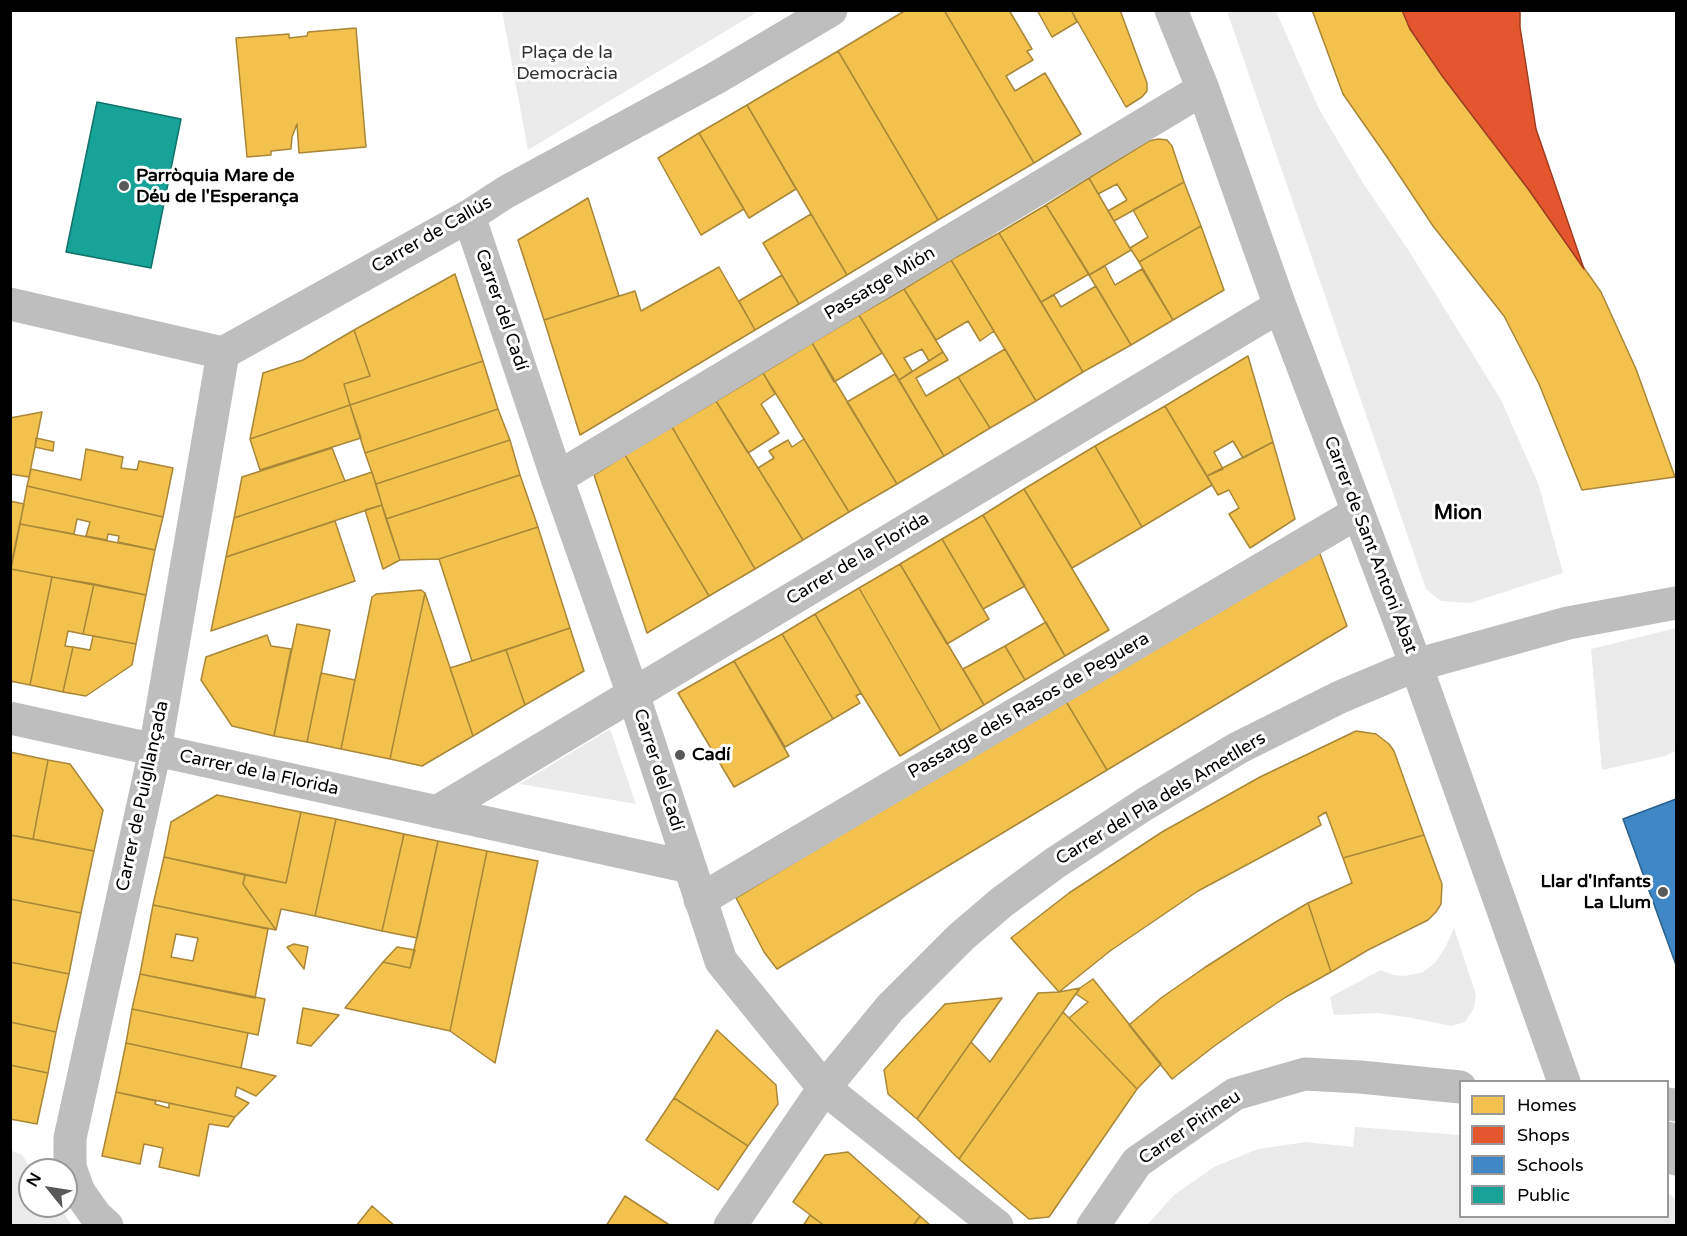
<!DOCTYPE html>
<meta charset="utf-8">
<style>
body{margin:0}
#map{position:relative;width:1687px;height:1236px;overflow:hidden;background:#fff;font-family:"Varela Round",sans-serif}
canvas{display:block}
.frame{position:absolute;inset:0;border:12px solid #000;pointer-events:none}
.legend{position:absolute;left:1459px;top:1080px;width:210px;height:138px;box-sizing:border-box;background:#fff;border:2px solid #999;margin:0;padding:8px 10px;list-style:none;font-size:18px;color:#000}
.legend li{display:flex;align-items:center;gap:12px;height:30px}
.legend b{width:30px;border:2px solid #999}
.north{position:absolute;left:18px;top:1158px;width:60px;height:60px;box-sizing:border-box;background:#fff;border:2px solid #999;border-radius:50%;rotate:300deg;font-size:16px;font-weight:700;line-height:24px;text-align:center;color:#000}
.north::after{content:'';display:block;margin:auto;width:21px;height:27px;background:#595959;clip-path:polygon(50% 0,100% 100%,50% 72%,0 100%)}
</style>
<div id="map">
<canvas width="1687" height="1236"></canvas>
<div class="frame"></div>
<ul class="legend">
<li><b style="height:16px;background:#f2c14e"></b>Homes</li>
<li><b style="height:16px;background:#e4572e"></b>Shops</li>
<li><b style="height:16px;background:#3f88c5"></b>Schools</li>
<li><b style="height:16px;background:#17a398"></b>Public</li>
</ul>
<div class="north">N</div>
</div>
<script>
const ctx = document.querySelector('canvas').getContext('2d');
ctx.lineJoin = 'round';
function fillPath(path, color) {
  ctx.fillStyle = color;
  ctx.fill(path, 'evenodd');
}
function shape(rows) {
  const path = new Path2D();
  for (const r of rows) {
    path.moveTo(r[0], r[1]);
    for (let i = 2; i < r.length; i += 2) path.lineTo(r[i], r[i + 1]);
  }
  return path;
}
function strokePath(path, color, width, dash) {
  ctx.strokeStyle = color;
  ctx.lineWidth = width;
  ctx.lineCap = dash ? 'butt' : 'round';
  ctx.setLineDash(dash || []);
  ctx.stroke(path);
}
function write(font, color, halo, rows, align = 'center') {
  ctx.font = font + ' "Varela Round",sans-serif';
  ctx.lineWidth = 6;
  ctx.setLineDash([]);
  ctx.textBaseline = 'middle';
  ctx.strokeStyle = halo;
  ctx.fillStyle = color;
  for (const [text, x, y, turn = 0] of rows) {
    ctx.save();
    ctx.translate(x, y);
    ctx.rotate((+turn || 0) * Math.PI / 180);
    ctx.textAlign = isNaN(turn) ? turn : align;
    if (halo) ctx.strokeText(text, 0, 0);
    ctx.fillText(text, 0, 0);
    ctx.restore();
  }
}
const green = shape([
 [502,11,502,10,759,11,528,150],
 [1227,11,1276,11,1319,109,1363,183,1409,251,1501,400,1538,483,1563,573,1470,603,1441,601,1426,589],
 [1676,628,1676,751,1665,756,1602,770,1591,649],
 [610,729,636,804,520,784],
 [1454,928,1476,995,1474,1008,1465,1022,1451,1026,1412,1018,1378,1013,1334,1015,1330,997,1381,970,1393,975,1405,976,1423,972,1435,963,1446,946],
 [1355,1127,1460,1135,1460,1216,1668,1216,1668,1192,1676,1200,1676,1225,1147,1225,1174,1195,1214,1167,1258,1149,1306,1142,1353,1147],
 [10,1150,22,1155,32,1170,30,1170,30,1206,58,1206,72,1225,11,1225]
]);
const homes = shape([
 [906,10,944,10,1034,163,938,220,838,51,906,10],
 [944,10,1009,10,1032,49,1027,51,1033,60,1006,76,1015,91,1045,73,1081,134,1034,163,944,10],
 [1037,10,1071,10,1077,22,1052,37,1037,10],
 [1071,10,1120,10,1147,83,1147,91,1142,97,1126,107,1071,10],
 [1312,10,1402,10,1410,29,1443,77,1529,190,1601,292,1636,369,1675,477,1582,490,1539,384,1504,316,1433,226,1387,157,1343,94,1312,10],
 [356,28,366,147,299,153,297,124,292,137,291,149,271,151,271,155,247,157,236,38,289,34,289,38,307,36,308,32,356,28],
 [838,51,938,220,847,275,747,105,838,51],
 [747,105,796,189,749,218,699,133,747,105],
 [699,133,744,209,701,235,658,158,699,133],
 [1158,139,1167,140,1172,146,1184,182,1114,221,1108,211,1127,200,1117,184,1098,194,1089,178,1149,141,1158,139],
 [1089,178,1131,250,1089,275,1046,205,1089,178],
 [1184,182,1201,226,1139,262,1130,248,1148,237,1133,210,1184,182],
 [588,198,619,296,544,320,518,240,588,198],
 [1046,205,1089,274,1041,302,999,233,1046,205],
 [811,214,847,275,799,304,763,243,811,214],
 [1201,226,1224,290,1173,320,1139,262,1201,226],
 [999,233,1083,372,1036,401,951,260,999,233],
 [951,260,994,331,980,341,968,321,936,340,904,289,951,260],
 [1105,266,1115,285,1142,269,1173,320,1131,345,1089,275,1105,266],
 [719,267,755,330,580,435,544,320,635,291,641,311,719,267],
 [455,274,483,361,350,405,344,384,370,376,354,330,455,274],
 [782,275,799,304,755,330,739,301,782,275],
 [1096,286,1131,345,1083,372,1041,302,1054,295,1061,307,1096,286],
 [904,289,943,352,929,361,922,349,904,358,912,371,899,380,859,315,904,289],
 [859,315,882,353,834,382,812,343,859,315],
 [354,330,370,376,344,384,350,405,250,439,263,373,303,360,354,330],
 [812,343,897,484,849,512,763,373,812,343],
 [1005,349,1036,401,990,428,958,377,1005,349],
 [943,352,948,360,916,378,926,396,958,377,990,428,944,456,899,380,943,352],
 [1248,356,1273,442,1243,458,1233,441,1214,452,1223,469,1207,476,1165,406,1248,356],
 [483,361,498,409,365,453,350,405,483,361],
 [763,373,775,394,761,404,779,433,748,453,716,401,763,373],
 [895,374,944,456,897,484,847,402,895,374],
 [716,401,803,540,755,569,672,427,716,401],
 [350,405,361,438,260,470,250,439,350,405],
 [1165,406,1212,485,1142,527,1095,446,1165,406],
 [498,409,510,440,376,484,365,453,498,409],
 [42,412,29,477,10,474,10,418,42,412],
 [672,427,755,569,709,596,625,455,672,427],
 [36,438,54,442,53,451,35,447,36,438],
 [804,439,849,512,803,540,758,468,774,458,769,451,788,440,792,447,804,439],
 [510,440,520,475,386,519,376,484,510,440],
 [1273,442,1295,519,1250,548,1229,514,1239,508,1229,490,1218,495,1207,476,1273,442],
 [1095,446,1142,527,1072,568,1024,489,1095,446],
 [332,448,345,481,234,518,242,477,332,448],
 [86,449,123,457,121,468,137,470,139,461,173,468,163,517,27,486,31,469,81,480,86,449],
 [625,455,709,596,647,633,594,475,625,455],
 [372,472,382,505,226,557,234,518,372,472],
 [520,475,538,527,439,559,400,560,386,519,520,475],
 [27,486,163,517,155,550,118,542,119,536,108,534,107,540,86,536,90,522,77,519,74,534,20,524,27,486],
 [1024,489,1109,630,1065,656,983,515,1024,489],
 [10,501,24,504,10,570,10,501],
 [382,505,400,560,383,569,365,510,382,505],
 [983,515,1025,586,983,609,942,539,983,515],
 [335,521,355,581,211,631,226,557,335,521],
 [20,524,155,550,146,595,11,569,20,524],
 [538,527,570,628,472,661,439,559,538,527],
 [942,539,989,619,947,644,900,564,942,539],
 [1317,546,1347,626,1107,770,1064,698,1317,546],
 [900,564,984,705,941,731,859,588,900,564],
 [11,569,52,577,30,685,10,681,11,569],
 [52,577,94,584,83,634,68,631,65,646,73,647,63,692,30,685,52,577],
 [94,584,146,595,136,644,83,634,94,584],
 [859,588,941,731,900,756,861,693,815,614,859,588],
 [421,590,425,593,390,759,341,749,372,597,376,594,421,590],
 [425,593,473,736,422,766,390,759,425,593],
 [815,614,861,693,856,696,860,703,833,719,782,634,815,614],
 [1046,622,1065,656,1025,680,1005,646,1046,622],
 [297,624,330,630,307,742,274,736,297,624],
 [570,628,584,671,525,705,506,650,570,628],
 [782,634,833,719,785,747,734,661,782,634],
 [267,635,271,646,291,649,274,736,232,726,201,680,206,657,267,635],
 [93,636,136,644,132,665,86,696,63,692,73,647,90,650,93,636],
 [1005,646,1025,680,984,705,963,669,1005,646],
 [506,650,525,705,473,736,450,668,506,650],
 [734,661,789,756,734,787,678,693,734,661],
 [321,673,355,680,341,749,307,742,321,673],
 [1064,698,1107,770,777,969,764,952,736,898,1064,698],
 [1356,731,1376,734,1389,744,1394,751,1424,835,1343,858,1326,812,1318,817,1321,825,1198,891,1110,951,1059,992,1011,938,1069,893,1162,832,1260,777,1356,731],
 [10,752,48,760,33,839,10,835,10,752],
 [48,760,70,764,103,810,94,851,33,839,48,760],
 [217,795,301,812,286,883,164,857,171,822,217,795],
 [301,812,336,819,315,916,281,909,276,930,243,884,245,875,286,883,301,812],
 [336,819,404,834,382,931,315,916,336,819],
 [404,834,438,841,417,938,382,931,404,834],
 [10,835,94,851,81,913,10,899,10,835],
 [1424,835,1442,884,1441,904,1436,912,1428,920,1368,950,1331,972,1308,903,1352,883,1343,858,1424,835],
 [438,841,487,851,450,1031,345,1008,383,962,410,968,438,841],
 [487,851,538,861,495,1063,450,1031,487,851],
 [164,857,245,875,243,884,276,930,153,905,164,857],
 [10,899,81,913,69,974,10,962,10,899],
 [1308,903,1331,972,1286,997,1244,1025,1213,1047,1172,1079,1129,1025,1161,998,1204,968,1274,923,1308,903],
 [153,905,268,929,255,998,140,974,153,905],
 [176,934,198,938,193,961,171,957,176,934],
 [294,944,308,947,304,969,287,947,294,944],
 [397,947,415,950,410,968,383,962,397,947],
 [10,962,69,974,56,1032,10,1022,10,962],
 [140,974,265,999,258,1035,132,1009,140,974],
 [1093,979,1161,1064,1137,1089,1069,1018,1088,1002,1076,994,1080,988,1093,979],
 [1080,988,1063,1012,959,1159,917,1119,971,1042,990,1062,1038,993,1059,992,1080,988],
 [1002,998,917,1119,888,1094,884,1070,945,1004,1002,998],
 [303,1008,339,1015,311,1046,297,1043,303,1008],
 [132,1009,248,1033,241,1068,126,1043,132,1009],
 [1063,1012,1069,1018,1137,1089,1049,1217,1029,1219,959,1159,1063,1012],
 [10,1022,56,1032,48,1073,10,1065,10,1022],
 [717,1030,776,1085,778,1104,748,1146,674,1098,717,1030],
 [126,1043,241,1068,276,1076,256,1096,237,1087,235,1096,249,1103,235,1117,116,1092,126,1043],
 [10,1065,48,1073,37,1124,10,1119,10,1065],
 [116,1092,156,1101,155,1104,169,1108,169,1103,235,1117,228,1127,209,1124,199,1176,159,1167,163,1148,144,1144,140,1164,102,1156,116,1092],
 [674,1098,748,1146,718,1190,646,1140,674,1098],
 [848,1152,920,1216,913,1226,825,1226,793,1202,825,1155,848,1152],
 [625,1196,671,1226,606,1226,625,1196],
 [372,1206,395,1226,356,1226,372,1206],
 [810,1215,811,1216,825,1226,803,1226,810,1215],
 [920,1216,931,1226,913,1226,920,1216]
]);
const shops = shape([
 [1402,10,1520,10,1520,27,1536,129,1584,269,1529,190,1443,77,1410,29,1402,10]
]);
const schools = shape([
 [1676,799,1676,965,1623,819,1676,799]
]);
const public = shape([
 [97,102,181,119,151,268,66,252,97,102]
]);
const minor = shape([
 [1171,10,1203,89,1280,306,1416,665,1564,1082],
 [469,216,557,478,633,694,721,961,824,1088,997,1226],
 [10,304,223,353,469,216,506,192,716,78,831,10],
 [557,478,1203,89],
 [10,718,689,867],
 [437,812,1280,306],
 [700,900,1357,513],
 [1668,1104,1676,1105],
 [1668,1138,1673,1157,1676,1159],
 [107,1226,96,1216,79,1192,70,1167,70,1138,155,750,223,353],
 [730,1226,824,1088,890,1008,961,937,1002,902,1055,863,1145,804,1238,748,1340,697,1416,665,1568,623,1676,603],
 [1093,1226,1137,1162,1235,1094,1305,1074,1360,1077,1460,1087]
]);
const markers = [
 [124,186,6,"#595959"],
 [680,755,6,"#595959"],
 [1663,892,6,"#595959"]
];
const parkNames = [
 ["Plaça de la",567,53],
 ["Democràcia",567,74]
];
const poiNames = [
 ["Parròquia Mare de",136,176],
 ["Déu de l'Esperança",136,197],
 ["Cadí",692,755],
 ["Llar d'Infants",1651,882,"right"],
 ["La Llum",1651,903,"right"]
];
const streetNames = [
 ["Carrer de Callús",432,235,-30],
 ["Passatge Mión",880,284,-31],
 ["Carrer del Cadí",501,310,71],
 ["Carrer de Sant Antoni Abat",1370,545,69],
 ["Carrer de la Florida",858,559,-31],
 ["Passatge dels Rasos de Peguera",1029,706,-30],
 ["Carrer del Cadí",658,770,72],
 ["Carrer de la Florida",259,773,12],
 ["Carrer de Puigllançada",143,796,-78],
 ["Carrer del Pla dels Ametllers",1161,799,-31],
 ["Carrer Pirineu",1190,1128,-34]
];
const neighbourhoodNames = [
 ["Mion",1458,514]
];
fillPath(green, '#ebebeb');
fillPath(homes, '#f2c14e');
strokePath(homes, '#a98737', 1.5);
fillPath(shops, '#e4572e');
strokePath(shops, '#a03d20', 1.5);
fillPath(schools, '#3f88c5');
strokePath(schools, '#2c5f8a', 1.5);
fillPath(public, '#17a398');
strokePath(public, '#10726a', 1.5);
strokePath(minor, '#bebebe', 33);
for (const [x, y, r, color] of markers) {
  const dot = new Path2D();
  dot.arc(x, y, r, 0, 2 * Math.PI);
  ctx.fillStyle = color;
  ctx.fill(dot);
  strokePath(dot, '#fff', 2);
}
write('18px', '#323232', '#fff', parkNames);
write('bold 18px', '#000', '#fff', poiNames, 'left');
write('18px', '#000', '#fff', streetNames);
write('bold 20px', '#000', '#fff', neighbourhoodNames);
</script>
